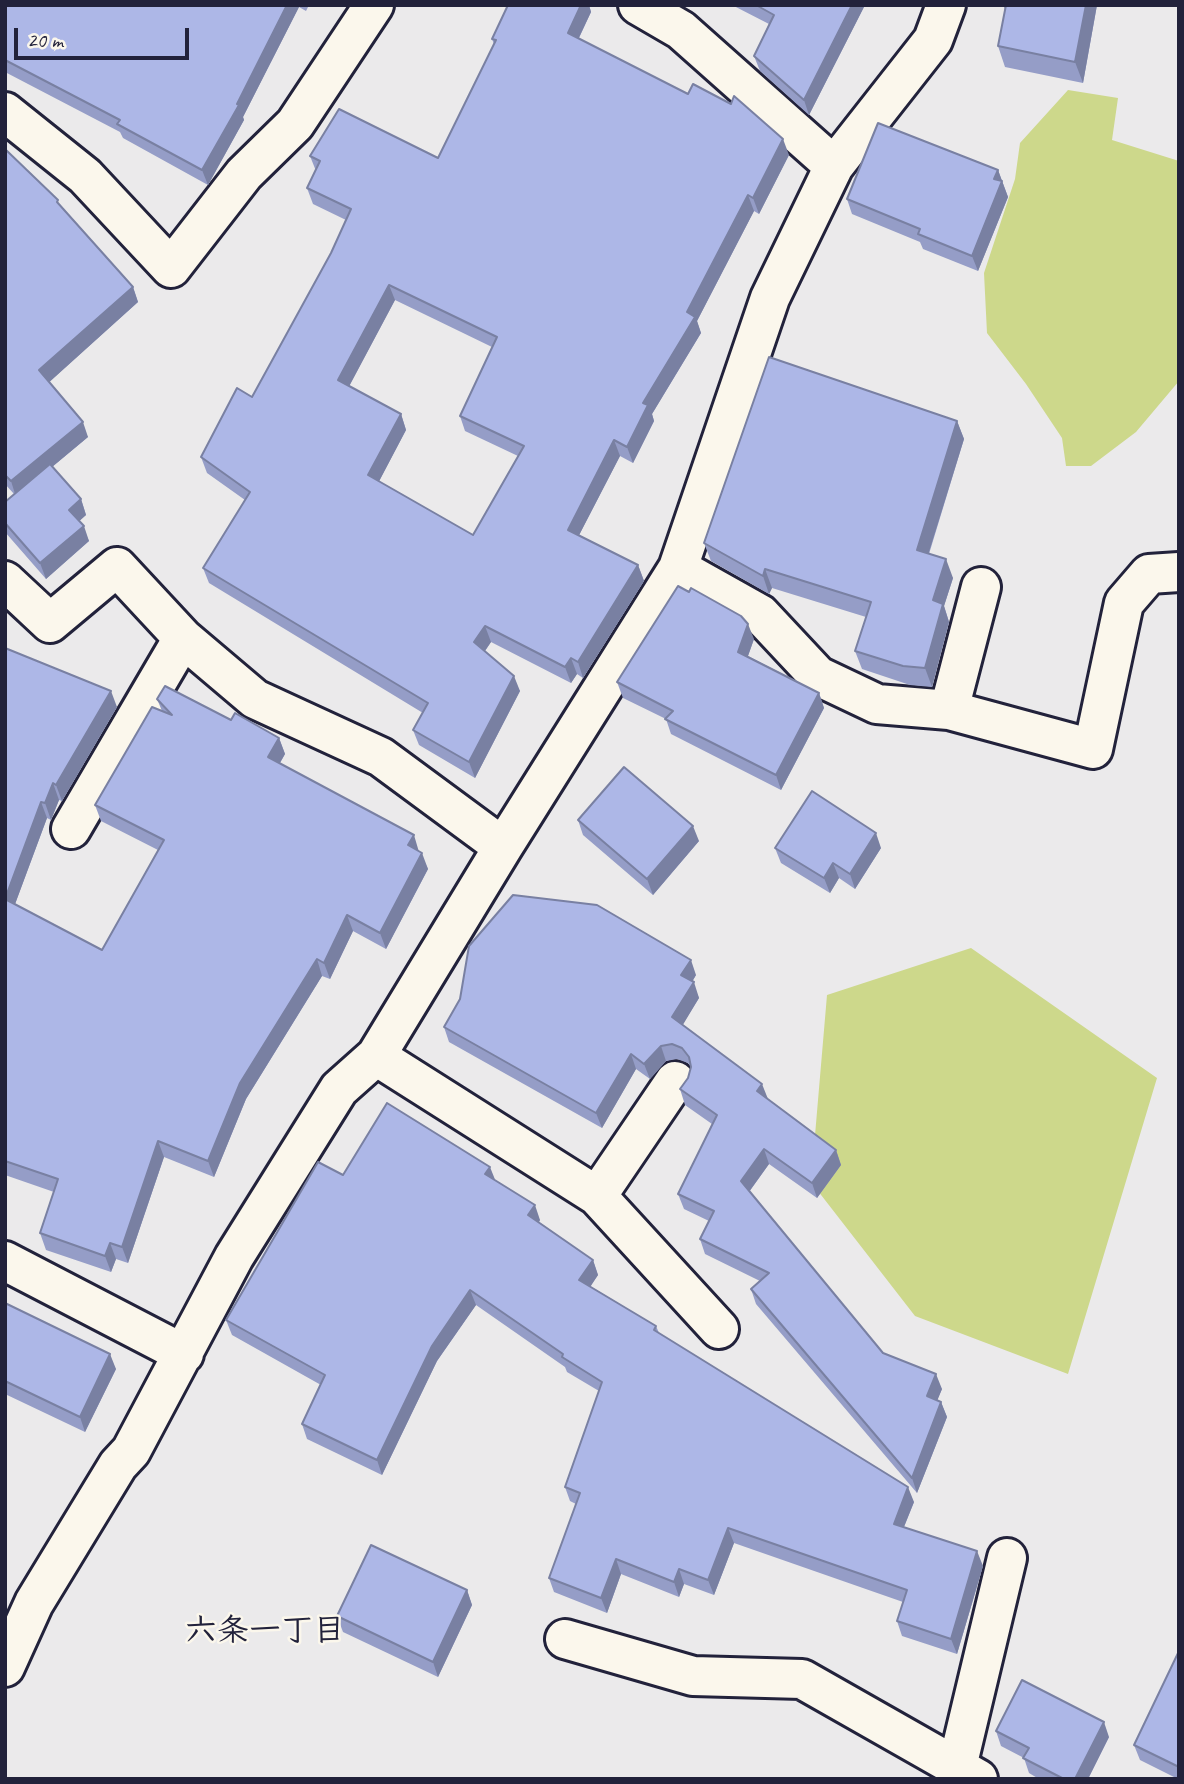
<!DOCTYPE html>
<meta charset="utf-8">
<style>
body{margin:0}
#map{position:relative;width:1184px;height:1784px;overflow:hidden;background:#ebeaeb;font-family:Caveat,sans-serif}
canvas{display:block}
.frame{position:absolute;inset:0;border:7px solid #22223b;pointer-events:none}
.scale{position:absolute;left:14px;top:28px;width:175px;height:32px;box-sizing:border-box;border:4px solid #22223b;border-top:0;padding-left:9px;font-size:21px;line-height:24px;white-space:nowrap;color:#22223b;-webkit-text-stroke:5px #fbf7ec;paint-order:stroke}
</style>
<div id="map">
<canvas width="1184" height="1784"></canvas>
<div class="frame"></div>
<div class="scale">20 m</div>
</div>
<script>
const ctx = document.querySelector('canvas').getContext('2d');
ctx.lineJoin = 'round';
function fillPath(path, color) {
  ctx.fillStyle = color;
  ctx.fill(path, 'evenodd');
}
function shape(rows) {
  const path = new Path2D();
  for (const r of rows) {
    path.moveTo(r[0], r[1]);
    for (let i = 2; i < r.length; i += 2) path.lineTo(r[i], r[i + 1]);
  }
  return path;
}
function strokePath(path, color, width, dash) {
  ctx.strokeStyle = color;
  ctx.lineWidth = width;
  ctx.lineCap = dash ? 'butt' : 'round';
  ctx.setLineDash(dash || []);
  ctx.stroke(path);
}
function write(font, color, halo, rows, align = 'center') {
  ctx.font = font + ' Caveat,"Klee One",sans-serif';
  ctx.lineWidth = 5;
  ctx.setLineDash([]);
  ctx.textBaseline = 'middle';
  ctx.strokeStyle = halo;
  ctx.fillStyle = color;
  for (const [text, x, y, turn = 0] of rows) {
    ctx.save();
    ctx.translate(x, y);
    ctx.rotate((+turn || 0) * Math.PI / 180);
    ctx.textAlign = isNaN(turn) ? turn : align;
    if (halo) ctx.strokeText(text, 0, 0);
    ctx.fillText(text, 0, 0);
    ctx.restore();
  }
}
const green = shape([
 [1068,90,1118,98,1112,140,1179,161,1179,381,1136,432,1091,466,1066,466,1062,438,1026,384,987,333,984,273,1015,179,1020,143],
 [971,948,1157,1078,1068,1374,915,1316,811,1182,827,995]
]);
const minor = shape([
 [638,5,681,30,834,166],
 [5,112,85,176,171,268,244,174,295,124,374,5],
 [678,568,760,614,818,676,877,704,949,710,1093,749,1124,603,1149,574,1179,572],
 [5,581,50,623,117,567,183,638,255,699,381,757,503,847],
 [949,710,981,587],
 [71,829,183,638],
 [376,1056,597,1196,719,1329],
 [597,1196,675,1081],
 [5,1261,184,1354],
 [565,1639,693,1676,802,1679,978,1779],
 [5,1667,34,1603,118,1465,131,1451,234,1257,339,1089,376,1056,503,847,678,568,770,298,834,166,933,40,946,5],
 [957,1767,1007,1558]
]);
const wall = shape([
 [5,5,309,5,306,11,299,7,243,117,244,120,208,185,123,138,120,132,5,72],
 [508,5,589,5,591,12,579,38,789,155,759,214,754,211,697,321,701,333,652,414,654,421,633,463,620,456,579,535,638,565,644,581,583,678,577,674,571,683,491,642,485,651,520,691,475,778,419,745,413,730,423,713,209,583,203,568,245,500,207,473,201,457,252,397,331,253,346,220,313,204,307,188,316,171,310,156,438,158,494,44,492,39],
 [395,300,492,347,460,416,465,431,518,456,473,535,379,481,406,430,401,414,349,386],
 [732,5,865,5,809,115,760,71,754,56,769,24],
 [1003,5,1097,5,1083,83,1005,67,998,46,1005,9],
 [5,149,61,206,133,287,138,302,49,382,88,437,52,467,81,499,86,515,79,521,89,541,46,579,5,532,5,502,14,494,5,484],
 [998,170,1008,197,978,271,923,249,920,242,852,214,847,199],
 [957,421,964,439,929,554,953,578,944,606,949,622,932,687,910,685,862,669,855,651,866,617,772,588,769,594,711,561,704,543],
 [754,639,748,656,819,693,824,708,781,790,671,734,666,719,623,698,617,682],
 [5,648,117,707,62,801,59,800,51,820,47,818,15,904,102,950,158,850,101,821,95,805,162,711,157,699,231,720,279,738,285,754,280,763,419,851,428,869,386,949,353,931,330,979,322,976,246,1099,214,1177,164,1157,128,1263,116,1259,111,1272,46,1250,40,1233,54,1192,5,1175],
 [578,820,699,841,653,895,583,835],
 [775,848,881,848,855,889,839,878,830,893,781,863],
 [696,975,692,982,699,998,682,1025,768,1099,836,1150,841,1165,817,1198,769,1164,749,1192,883,1353,942,1389,937,1400,941,1402,947,1417,917,1493,756,1304,751,1289,760,1281,705,1254,700,1239,709,1221,684,1209,678,1194,712,1124,685,1105,680,1089,688,1078,691,1067,688,1063,677,1059,666,1061,650,1079,636,1069,602,1128,449,1042,444,1027],
 [343,1175,495,1181,540,1220,539,1222,593,1260,598,1275,590,1286,656,1326,659,1333,914,1502,904,1527,983,1566,957,1654,902,1636,897,1621,903,1602,734,1543,714,1595,684,1584,679,1597,621,1574,607,1613,554,1592,549,1578,576,1504,570,1501,565,1487,599,1391,567,1372,565,1367,476,1305,437,1361,382,1475,307,1439,302,1424,321,1385,232,1335,226,1320],
 [5,1303,116,1369,85,1432,5,1394],
 [467,1590,472,1605,438,1677,343,1632,337,1616],
 [1179,1651,1179,1779,1178,1779,1140,1760,1134,1745],
 [996,1731,1109,1737,1088,1779,1039,1779,1029,1773,1024,1758,1001,1746]
]);
const shadedWall = shape([
 [287,5,298,5,299,7,243,117,244,120,208,185,202,170],
 [581,5,589,5,591,12,574,48,568,33],
 [852,5,865,5,809,115,804,100],
 [1086,5,1097,5,1083,83,1075,62],
 [783,139,789,155,759,214,753,198],
 [998,170,1008,197,978,271,972,256,994,179],
 [748,195,754,211,697,321,701,333,652,414,654,421,633,463,627,447,643,403,687,312],
 [389,285,395,300,344,396,338,380],
 [133,287,138,302,45,386,39,370],
 [401,414,406,430,374,491,368,475],
 [957,421,964,439,924,568,917,550],
 [83,422,88,437,16,497,11,481],
 [614,440,620,456,574,545,568,530],
 [81,499,86,515,75,525,69,510],
 [84,526,89,541,46,579,40,563],
 [946,559,953,578,944,606,949,622,932,687,925,668,933,600],
 [638,565,644,581,583,678,578,662],
 [765,569,772,588,769,594,763,576],
 [748,624,754,639,744,667,738,652],
 [485,626,491,642,480,658,474,642],
 [571,658,577,674,571,683,565,667],
 [514,676,520,691,475,778,469,762],
 [111,691,117,707,62,801,56,785],
 [819,693,824,708,781,790,776,775],
 [279,738,285,754,274,773,268,757],
 [53,783,59,800,51,820,45,803],
 [41,802,47,818,11,915,5,899],
 [693,826,699,841,653,895,647,879],
 [876,833,881,848,855,889,850,874],
 [414,835,419,852,408,845],
 [422,853,428,869,386,949,380,933],
 [833,863,839,878,830,893,824,878],
 [347,915,353,931,330,979,324,963],
 [317,959,322,976,246,1099,214,1177,208,1161,240,1083],
 [691,960,696,975,687,990,681,975],
 [694,982,699,998,678,1033,672,1017],
 [661,1046,666,1061,650,1079,644,1064],
 [631,1054,636,1069,602,1128,596,1113],
 [762,1084,768,1099,757,1091],
 [158,1141,164,1157,128,1263,122,1247],
 [764,1149,769,1164,746,1196,741,1181],
 [836,1150,841,1165,817,1198,812,1183],
 [490,1167,496,1182,485,1174],
 [535,1205,540,1220,534,1230,528,1215],
 [110,1243,116,1259,111,1272,105,1256],
 [593,1260,598,1275,585,1295,579,1280],
 [470,1290,476,1305,437,1361,382,1475,377,1460,432,1346],
 [110,1354,116,1369,85,1432,80,1417],
 [936,1374,942,1389,933,1411,927,1396],
 [941,1402,947,1417,917,1493,912,1478],
 [908,1487,914,1502,899,1539,894,1524],
 [728,1528,734,1543,714,1595,708,1580],
 [977,1551,983,1566,957,1654,951,1639],
 [616,1559,621,1574,607,1613,601,1598],
 [679,1569,684,1584,679,1597,674,1582],
 [467,1590,472,1605,438,1677,433,1662],
 [1104,1722,1109,1737,1088,1779,1075,1779]
]);
const building = shape([
 [5,5,287,5,237,104,239,105,202,170,117,124,120,120,5,60,5,5],
 [508,5,581,5,568,33,688,94,693,84,731,104,734,96,783,139,753,198,748,195,687,312,695,317,643,403,648,405,627,447,614,440,568,530,638,565,578,662,571,658,565,667,485,626,474,642,514,676,469,762,413,730,428,703,203,568,250,492,201,457,237,388,252,397,331,253,351,209,307,188,320,161,310,156,339,109,438,158,496,40,492,39,508,5],
 [389,285,497,337,460,416,524,446,473,535,368,475,401,414,338,380,389,285],
 [756,5,852,5,804,100,754,56,774,15,756,5],
 [1006,5,1086,5,1075,62,998,46,1006,5],
 [878,123,998,170,994,179,1002,181,972,256,918,234,920,229,847,199,878,123],
 [5,149,58,200,57,202,133,287,39,370,83,422,11,481,5,475,5,149],
 [769,357,957,421,917,550,946,559,933,600,943,604,925,668,903,666,855,651,871,602,765,569,763,576,704,543,769,357],
 [50,464,81,499,69,510,84,526,40,563,5,523,5,502,50,464],
 [678,586,689,592,691,588,741,616,748,624,738,652,819,693,776,775,665,719,673,711,617,682,678,586],
 [5,648,111,691,56,785,53,783,45,803,41,802,5,899,102,950,164,840,95,805,152,707,172,715,157,699,165,686,231,720,235,713,279,738,268,757,414,835,408,845,422,853,380,933,347,915,324,963,317,959,240,1083,208,1161,158,1141,122,1247,110,1243,105,1256,40,1233,58,1179,5,1161,5,648],
 [624,767,693,826,647,879,578,820,624,767],
 [812,791,876,833,850,874,833,863,824,878,775,848,812,791],
 [513,895,597,905,691,960,681,975,694,982,672,1017,762,1084,757,1091,836,1150,812,1183,764,1149,741,1181,883,1353,936,1374,927,1396,941,1402,912,1478,751,1289,769,1273,700,1239,714,1211,678,1194,717,1115,680,1089,688,1078,691,1067,689,1057,682,1048,672,1044,661,1046,644,1064,631,1054,596,1113,444,1027,460,999,469,946,513,895],
 [387,1103,490,1167,485,1174,535,1205,528,1215,593,1260,579,1280,656,1326,654,1330,908,1487,894,1524,977,1551,951,1639,897,1621,907,1590,728,1528,708,1580,679,1569,674,1582,616,1559,601,1598,549,1578,580,1493,565,1487,602,1382,562,1357,563,1354,470,1290,432,1346,377,1460,302,1424,325,1375,226,1320,318,1162,343,1175,387,1103],
 [5,1303,110,1354,80,1417,5,1381,5,1303],
 [371,1545,467,1590,433,1662,337,1616,371,1545],
 [1179,1651,1179,1767,1134,1745,1179,1651],
 [1022,1680,1104,1722,1075,1779,1064,1779,1023,1758,1029,1748,996,1731,1022,1680]
]);
const neighbourhoodNames = [
 ["六条一丁目",265,1632]
];
fillPath(green, '#cdd88b');
strokePath(minor, '#22223b', 44);
strokePath(minor, '#fbf7ec', 38);
fillPath(wall, '#959dc7');
fillPath(shadedWall, '#7980a2');
fillPath(building, '#adb7e7');
strokePath(building, '#7980a2', 2);
write('bold 32px', '#22223b', '#fbf7ec', neighbourhoodNames);
</script>
